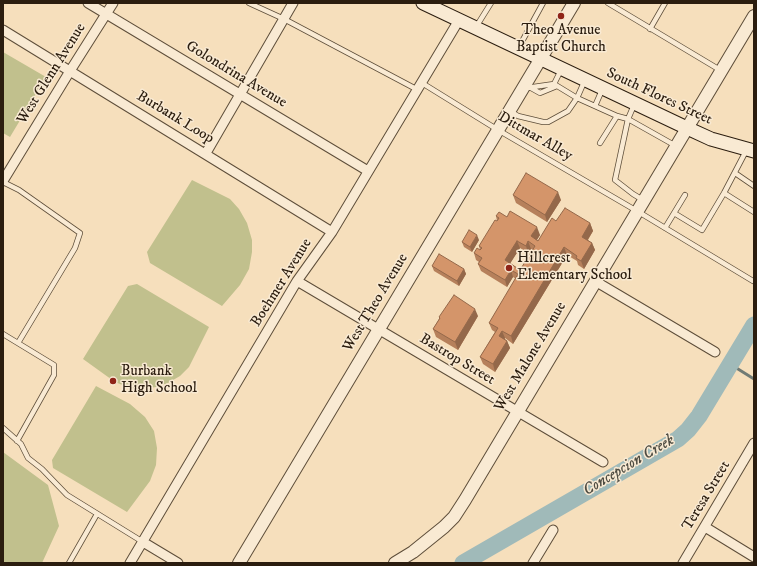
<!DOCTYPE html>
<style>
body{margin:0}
#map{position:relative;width:757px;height:566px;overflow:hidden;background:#f6dfbc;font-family:"IM FELL DW Pica",serif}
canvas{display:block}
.frame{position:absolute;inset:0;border:4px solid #2b1d0f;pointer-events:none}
</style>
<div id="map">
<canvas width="757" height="566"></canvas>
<div class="frame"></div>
</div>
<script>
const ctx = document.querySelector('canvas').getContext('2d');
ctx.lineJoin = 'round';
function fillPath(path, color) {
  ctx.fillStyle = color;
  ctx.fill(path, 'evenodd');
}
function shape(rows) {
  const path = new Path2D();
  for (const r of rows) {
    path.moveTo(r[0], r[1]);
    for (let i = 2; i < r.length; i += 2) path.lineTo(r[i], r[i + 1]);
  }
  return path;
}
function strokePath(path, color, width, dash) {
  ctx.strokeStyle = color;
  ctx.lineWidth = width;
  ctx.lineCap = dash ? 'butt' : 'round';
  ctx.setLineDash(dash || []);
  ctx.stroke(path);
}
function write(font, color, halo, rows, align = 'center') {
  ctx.font = font + ' "IM FELL DW Pica",serif';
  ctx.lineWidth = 3;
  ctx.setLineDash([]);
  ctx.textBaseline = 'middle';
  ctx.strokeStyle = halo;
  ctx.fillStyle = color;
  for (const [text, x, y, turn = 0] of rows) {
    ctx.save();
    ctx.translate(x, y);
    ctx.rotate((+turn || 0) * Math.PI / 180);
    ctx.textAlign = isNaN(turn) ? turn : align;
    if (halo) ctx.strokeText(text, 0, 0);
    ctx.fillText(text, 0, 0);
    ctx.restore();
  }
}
const green = shape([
 [3,52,46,77,10,137,3,133],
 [192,180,230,199,239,209,247,223,252,240,252,252,249,269,240,285,222,306,150,263,147,252],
 [137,284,209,327,189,367,180,376,168,383,156,387,141,389,130,388,115,382,83,359,128,286],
 [96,386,130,404,145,417,154,431,157,448,156,465,150,481,127,512,53,468,52,460],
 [3,452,48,485,59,526,42,563,3,563]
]);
const stream = shape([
 [730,364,754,379]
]);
const river = shape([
 [463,563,678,439,688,430,699,416,754,325]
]);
const service = shape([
 [249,3,284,19,418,90],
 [608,3,720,70],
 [476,27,491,3],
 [650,29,665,3],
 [519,47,543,3],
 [561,70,554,84,577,98,617,116],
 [422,83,498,130,637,211,753,281],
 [526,88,554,84],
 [531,88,540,93,557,86],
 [634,105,628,119,615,180,633,194,643,200],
 [595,106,602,90],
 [510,111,518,116,543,122,548,122,568,111,577,98,585,80],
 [600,143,617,116,628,119,676,146],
 [735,173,754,186],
 [3,182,19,190,80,233,75,248,18,343],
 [724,193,754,212],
 [674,213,702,230,724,193,746,151],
 [665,228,685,195],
 [3,334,54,365,54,375,17,441],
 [3,428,21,444,28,458,42,469,67,495,143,542],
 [69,563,97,514]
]);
const minor = shape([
 [88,3,368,171],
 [3,30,332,232],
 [206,153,293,3],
 [3,181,70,71,113,3],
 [297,281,603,462],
 [595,281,715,352],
 [705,527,754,557],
 [143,542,178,563],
 [130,563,297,281,332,232,459,20],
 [533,563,553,530],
 [683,563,754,443]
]);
const tertiary = shape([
 [239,563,574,3],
 [395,563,413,552,444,527,454,517,465,500,754,16]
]);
const secondary = shape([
 [423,3,687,128,711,139,754,151]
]);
const wall = shape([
 [513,195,561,200,547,222,516,203],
 [496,216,540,235,537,240,538,241,556,221,590,223,593,231,588,240,592,243,595,250,584,269,578,265,577,261,567,255,513,344,505,338,505,339,507,341,510,348,495,372,483,364,480,357,495,332,492,330,489,323,516,279,513,277,507,287,481,271,478,264,479,262,476,260,474,253,480,250,479,246,497,221],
 [520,248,528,253,531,249,533,250,520,270,510,263],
 [479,240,472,252,464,247,462,242],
 [432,266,464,269,466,274,459,286,434,271],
 [478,316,458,350,436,337,433,329,439,319,439,317]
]);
const shadedWall = shape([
 [558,192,561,200,547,222,545,215],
 [590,223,593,231,585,244,582,237],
 [537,227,540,235,534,244,531,236],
 [477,235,479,240,472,252,470,247],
 [517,241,520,248,508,267,505,260],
 [528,241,531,249,528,253,526,246],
 [592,243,595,250,584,269,581,261],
 [564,247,567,255,513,344,511,336],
 [464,269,466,274,459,286,457,281],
 [511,270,513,277,507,287,505,280],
 [475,309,478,316,458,350,455,342],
 [502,331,505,338,502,343,499,336],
 [507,341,510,348,495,372,493,364]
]);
const building = shape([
 [526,173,558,192,545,215,513,195,526,173],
 [565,208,590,223,582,237,592,243,581,261,576,258,577,256,564,247,511,336,502,331,499,336,507,341,493,364,480,357,498,328,489,323,518,274,511,270,505,280,478,264,482,258,474,253,477,248,480,250,482,248,479,246,495,220,497,221,499,218,496,216,499,212,507,217,510,211,537,227,531,236,538,241,552,218,556,221,565,208],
 [517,241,526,246,528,241,535,246,520,270,505,260,517,241],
 [469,230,477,235,470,247,462,242,469,230],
 [439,254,464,269,457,281,432,266,439,254],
 [454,295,475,309,455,342,433,329,440,318,439,317,454,295]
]);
const markers = [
 [561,16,4,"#8f2418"],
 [509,268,4,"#8f2418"],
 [113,381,4,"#8f2418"]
];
const poiNames = [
 ["Theo Avenue",561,31,"center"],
 ["Baptist Church",561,48,"center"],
 ["Hillcrest",517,259],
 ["Elementary School",517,276],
 ["Burbank",121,372],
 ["High School",121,389]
];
const streetNames = [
 ["West Glenn Avenue",52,74,-58],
 ["Golondrina Avenue",236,75,31],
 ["South Flores Street",659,97,25],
 ["Burbank Loop",175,118,31],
 ["Dittmar Alley",535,137,30],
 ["Boehmer Avenue",282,283,-58],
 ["West Theo Avenue",376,303,-59],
 ["West Malone Avenue",531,357,-59],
 ["Bastrop Street",457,360,31],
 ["Teresa Street",707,496,-59]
];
const waterNames = [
 ["Concepcion Creek",629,466,-31]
];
fillPath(green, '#c1c08d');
strokePath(stream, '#717b75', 3);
strokePath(river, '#a0bab9', 17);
strokePath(service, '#5e4e3a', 6);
strokePath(minor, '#5e4e3a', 11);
strokePath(tertiary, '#5e4e3a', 14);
strokePath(secondary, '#2b1d0f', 15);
strokePath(service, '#f9ead3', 4.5);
strokePath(minor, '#f9ead3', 9);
strokePath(tertiary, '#f9ead3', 12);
strokePath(secondary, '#f9ead3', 13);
fillPath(wall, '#b6805b');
fillPath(shadedWall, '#94684a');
fillPath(building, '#d4956a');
strokePath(building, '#94684a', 1);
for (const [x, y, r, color] of markers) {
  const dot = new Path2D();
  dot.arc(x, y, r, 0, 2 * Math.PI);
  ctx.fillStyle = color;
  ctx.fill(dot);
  strokePath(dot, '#f9ead3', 1.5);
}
write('15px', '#2b1d0f', '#f9ead3', poiNames, 'left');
write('15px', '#2b1d0f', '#f9ead3', streetNames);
write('italic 16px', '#4e4c42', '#f9ead3', waterNames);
</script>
